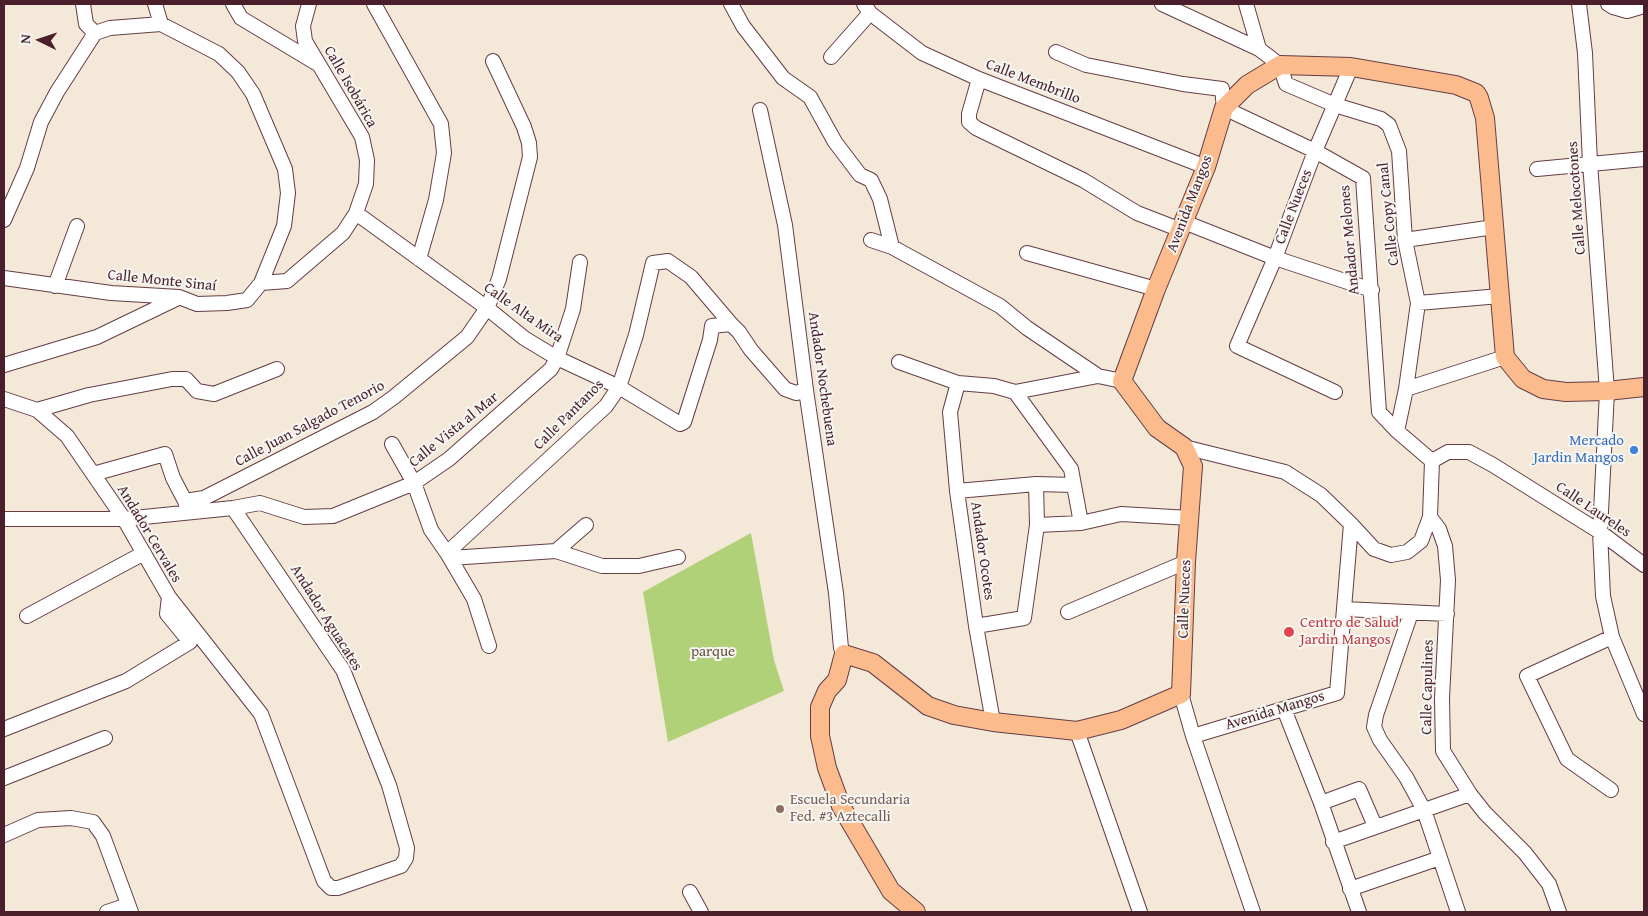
<!DOCTYPE html>
<meta charset="utf-8">
<style>
body{margin:0}
#map{position:relative;width:1648px;height:916px;overflow:hidden;background:#f4e9d9;font-family:"Gentium Book Plus",serif}
canvas{display:block}
.frame{position:absolute;inset:0;border:5px solid #4a1f2b;pointer-events:none}
.north{position:absolute;left:15px;top:15px;width:50px;height:50px;-webkit-text-stroke:4px #f6f6f2;paint-order:stroke;rotate:274deg;font-size:14px;font-weight:700;line-height:20px;text-align:center;color:#4a1f2b}
.north::after{content:'';display:block;margin:auto;width:18px;height:22px;background:#4a1f2b;clip-path:polygon(50% 0,100% 100%,50% 72%,0 100%)}
</style>
<div id="map">
<canvas width="1648" height="916"></canvas>
<div class="frame"></div>
<div class="north">N</div>
</div>
<script>
const ctx = document.querySelector('canvas').getContext('2d');
ctx.lineJoin = 'round';
function fillPath(path, color) {
  ctx.fillStyle = color;
  ctx.fill(path, 'evenodd');
}
function shape(rows) {
  const path = new Path2D();
  for (const r of rows) {
    path.moveTo(r[0], r[1]);
    for (let i = 2; i < r.length; i += 2) path.lineTo(r[i], r[i + 1]);
  }
  return path;
}
function strokePath(path, color, width, dash) {
  ctx.strokeStyle = color;
  ctx.lineWidth = width;
  ctx.lineCap = dash ? 'butt' : 'round';
  ctx.setLineDash(dash || []);
  ctx.stroke(path);
}
function write(font, color, halo, rows, align = 'center') {
  ctx.font = font + ' "Gentium Book Plus",serif';
  ctx.lineWidth = 4;
  ctx.setLineDash([]);
  ctx.textBaseline = 'middle';
  ctx.strokeStyle = halo;
  ctx.fillStyle = color;
  for (const [text, x, y, turn = 0] of rows) {
    ctx.save();
    ctx.translate(x, y);
    ctx.rotate((+turn || 0) * Math.PI / 180);
    ctx.textAlign = isNaN(turn) ? turn : align;
    if (halo) ctx.strokeText(text, 0, 0);
    ctx.fillText(text, 0, 0);
    ctx.restore();
  }
}
const green = shape([
 [751,533,774,660,784,691,668,742,643,592]
]);
const minor = shape([
 [83,4,86,24,95,33],
 [155,4,161,24],
 [233,4,241,18,316,63],
 [374,4,441,124,444,153,436,200,419,259],
 [731,4,743,26,783,78,810,97,835,142,860,175,871,180,880,199,892,247],
 [864,4,870,13,922,53,979,79,1206,167],
 [1162,4,1259,49],
 [1246,4,1259,49,1280,65,1286,84,1335,105,1381,119,1389,125,1399,151,1405,240,1418,303,1406,389,1397,431],
 [1579,4,1585,53,1590,163,1607,391,1600,532,1603,596,1612,637,1644,714],
 [1608,4,1613,7,1627,11,1644,6],
 [1056,52,1086,65,1183,84,1222,89,1224,108,1315,151,1363,178,1379,412,1397,431,1432,461],
 [831,57,870,13],
 [979,79,969,114,969,122,976,128,1083,180,1137,213,1181,230],
 [760,110,785,225,806,390,836,593,841,648,844,654],
 [1537,169,1644,159],
 [356,213,487,308,524,338,557,358,619,387,680,424,684,422,710,340,712,326,731,324],
 [4,220,27,168,41,122,57,92,95,33,110,28,161,24,219,54,238,72,253,94,285,169,288,193,284,226,261,283,247,300,227,303,197,304,179,297,111,293,4,278],
 [1184,222,1275,258,1372,290],
 [871,240,892,247,1000,306,1027,328,1098,376],
 [1405,240,1494,227],
 [1027,253,1156,289],
 [261,283,287,281,343,233,356,213,366,184,367,160,362,137,305,41,303,26,309,4],
 [55,286,77,226],
 [1418,303,1500,296],
 [899,362,958,383,994,386,1015,392,1098,376,1122,381],
 [4,365,97,337,178,298],
 [958,383,950,412,957,491,976,626,993,722],
 [1406,389,1505,357],
 [1015,392,1071,469,1081,523],
 [1335,392,1237,346,1275,258,1315,151,1351,67],
 [4,399,37,410,67,436,124,519,169,597,261,714,324,881,331,888,338,888,401,866,406,858,407,848,389,785,343,670,233,508],
 [37,410,89,395,172,379,186,379,197,391,214,394,277,369],
 [392,444,414,483,431,530,447,553,474,599,489,646],
 [1184,447,1285,472,1321,495,1351,524,1374,549,1391,555,1407,552,1421,541,1430,517,1432,461,1448,452,1469,452,1493,465,1600,532,1644,565],
 [93,474,165,454,173,478,185,501,187,509],
 [957,491,1036,484,1074,485],
 [185,501,204,498,373,412,394,397,467,337,487,308,499,279,530,157,529,143,524,127,493,61],
 [1430,517,1439,529,1445,546,1448,580,1442,698,1443,751,1470,794,1485,813,1525,853,1549,884,1559,912],
 [4,519,124,519,233,508,260,503,304,517,333,516,414,483,449,459,551,369,557,358,573,309,580,262],
 [1037,525,1081,523,1121,514,1190,518],
 [556,551,586,525],
 [447,553,606,406,619,387,636,335,653,263,668,261,691,277,731,324,739,332,751,350,785,389,796,393,806,390],
 [450,558,556,551,602,566,639,566,678,557],
 [1345,609,1447,614],
 [1068,612,1186,562],
 [1411,613,1376,715,1374,727,1380,740,1406,777,1424,810,1458,912],
 [27,616,144,553],
 [976,626,1024,618,1037,525,1036,484],
 [1181,694,1193,736,1253,912],
 [1284,709,1321,803,1359,912],
 [4,729,126,681,190,642,167,614,169,597],
 [1077,731,1140,912],
 [1193,736,1337,693,1351,524],
 [4,778,105,738],
 [1611,790,1567,759,1527,676,1612,637],
 [1321,803,1359,789,1375,826],
 [4,835,38,820,71,818,93,822,103,836,131,912],
 [1333,842,1470,794],
 [1350,889,1440,858],
 [690,892,701,912],
 [107,912,128,905]
]);
const major = shape([
 [916,912,891,891,841,806,827,768,820,736,820,707,827,691,837,680,844,654,873,663,928,706,954,715,993,722,1077,731,1121,720,1181,694,1186,562,1193,466,1184,447,1157,428,1122,381,1156,289,1206,167,1224,108,1247,85,1280,65,1351,67,1456,85,1476,93,1479,98,1485,118,1505,357,1523,379,1543,389,1566,392,1607,391,1644,387]
]);
const markers = [
 [1634,450,5,"#3f7fe0"],
 [1289,632,6,"#e0444e"],
 [780,809,5,"#8d6e63"]
];
const streetNames = [
 ["Calle Membrillo",1033,82,21],
 ["Calle Isobárica",350,87,60],
 ["Calle Melocotones",1577,198,-94],
 ["Avenida Mangos",1190,204,-69],
 ["Calle Nueces",1294,207,-69],
 ["Calle Copy Canal",1389,214,-96],
 ["Andador Melones",1350,240,-95],
 ["Calle Monte Sinaí",162,281,6],
 ["Calle Alta Mira",523,313,35],
 ["Andador Nochebuena",822,379,82],
 ["Calle Pantanos",569,415,-45],
 ["Calle Juan Salgado Tenorio",310,424,-28],
 ["Calle Vista al Mar",454,430,-39],
 ["Calle Laureles",1593,510,34],
 ["Andador Cervales",149,534,59],
 ["Andador Ocotes",982,551,82],
 ["Calle Nueces",1185,599,-88],
 ["Andador Aguacates",326,618,58],
 ["Calle Capulines",1428,687,-89],
 ["Avenida Mangos",1275,711,-17]
];
const shopNames = [
 ["Mercado",1624,441],
 ["Jardin Mangos",1624,458]
];
const healthNames = [
 ["Centro de Salud",1300,623],
 ["Jardin Mangos",1300,640]
];
const parkNames = [
 ["parque",713,652]
];
const educationNames = [
 ["Escuela Secundaria",790,800],
 ["Fed. #3 Aztecalli",790,817]
];
fillPath(green, '#b1d179');
strokePath(minor, '#643d45', 16);
strokePath(major, '#643d45', 20);
strokePath(minor, '#fff', 14);
strokePath(major, '#fbbb8c', 18);
for (const [x, y, r, color] of markers) {
  const dot = new Path2D();
  dot.arc(x, y, r, 0, 2 * Math.PI);
  ctx.fillStyle = color;
  ctx.fill(dot);
  strokePath(dot, '#f6f6f2', 2);
}
write('15px', '#4a1f2b', '#f6f6f2', streetNames);
write('15px', '#366cbe', '#f6f6f2', shopNames, 'right');
write('15px', '#be3a42', '#f6f6f2', healthNames, 'left');
write('15px', '#695442', '#f6f6f2', parkNames);
write('15px', '#785e54', '#f6f6f2', educationNames, 'left');
</script>
